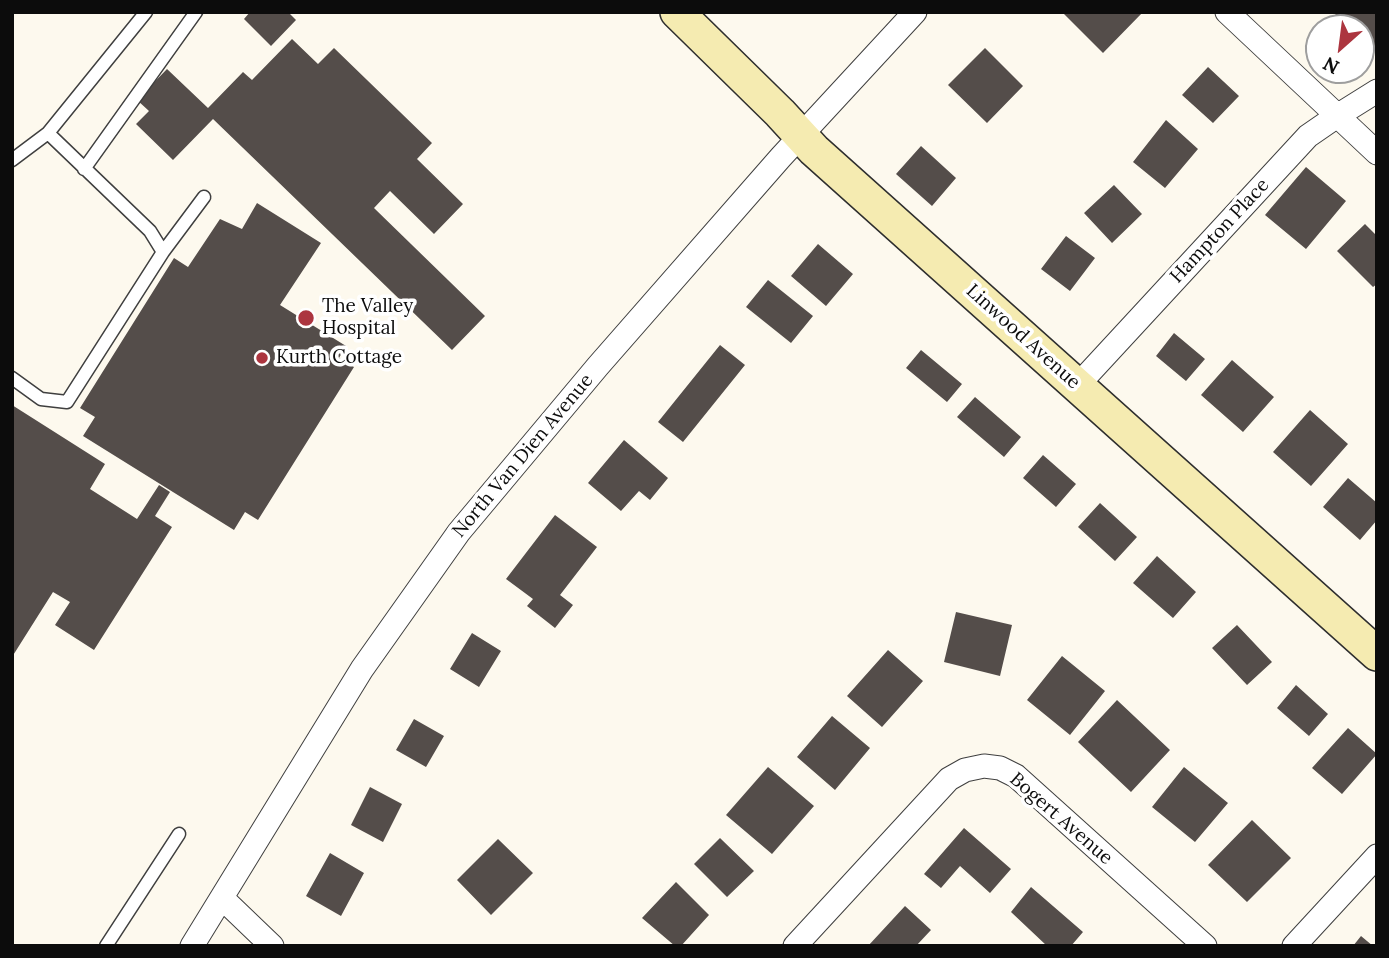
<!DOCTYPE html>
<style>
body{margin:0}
#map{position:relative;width:1389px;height:958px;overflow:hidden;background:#fdf9ee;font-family:Lora,serif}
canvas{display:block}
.frame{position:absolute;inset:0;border:14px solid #0c0c0c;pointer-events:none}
.north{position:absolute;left:1305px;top:14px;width:70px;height:70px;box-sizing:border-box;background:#fff;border:2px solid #9e9e9e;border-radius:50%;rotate:208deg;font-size:19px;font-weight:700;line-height:28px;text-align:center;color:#0c0c0c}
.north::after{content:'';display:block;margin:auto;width:24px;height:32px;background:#ac353f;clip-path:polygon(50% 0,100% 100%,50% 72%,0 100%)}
</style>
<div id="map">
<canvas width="1389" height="958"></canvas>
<div class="frame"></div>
<div class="north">N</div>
</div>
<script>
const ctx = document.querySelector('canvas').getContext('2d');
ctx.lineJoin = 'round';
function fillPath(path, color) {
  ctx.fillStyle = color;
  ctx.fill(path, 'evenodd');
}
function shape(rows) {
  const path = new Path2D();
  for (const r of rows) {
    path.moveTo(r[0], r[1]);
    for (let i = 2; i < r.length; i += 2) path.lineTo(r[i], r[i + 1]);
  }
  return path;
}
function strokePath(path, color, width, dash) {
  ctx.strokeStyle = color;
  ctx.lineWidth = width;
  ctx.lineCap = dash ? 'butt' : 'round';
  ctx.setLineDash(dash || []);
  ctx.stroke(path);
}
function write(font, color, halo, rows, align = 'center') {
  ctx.font = font + ' Lora,serif';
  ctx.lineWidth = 7;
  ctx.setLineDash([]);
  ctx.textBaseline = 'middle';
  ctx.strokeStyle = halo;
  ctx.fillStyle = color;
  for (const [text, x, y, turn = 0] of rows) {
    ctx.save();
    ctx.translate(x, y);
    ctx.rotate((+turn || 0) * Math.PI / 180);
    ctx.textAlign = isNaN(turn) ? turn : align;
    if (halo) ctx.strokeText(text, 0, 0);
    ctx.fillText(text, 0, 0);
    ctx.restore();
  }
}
const building = shape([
 [250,12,288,12,296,20,271,46,244,19],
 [1062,12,1143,12,1103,53],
 [1333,12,1377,12,1377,49,1373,52,1361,40,1361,28,1349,28],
 [292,39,318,64,334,48,432,143,417,159,463,204,434,234,390,191,374,208,485,316,452,350,213,119,173,160,136,124,149,111,137,100,167,69,208,108,243,72,252,80],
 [985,48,1023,86,987,123,948,85],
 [1208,67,1239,96,1213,123,1182,95],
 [1166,120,1198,149,1165,188,1133,162],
 [921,146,956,178,932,206,896,174],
 [1306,167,1346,201,1306,249,1265,215],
 [1114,185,1142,214,1112,243,1084,213],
 [257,203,321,243,280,305,346,346,339,358,354,367,258,520,245,512,234,530,83,436,95,417,80,408,174,258,188,267,220,219,242,229],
 [1365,224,1377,236,1377,284,1373,287,1337,251],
 [1066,236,1095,258,1070,291,1041,269],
 [818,244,853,274,826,306,791,276],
 [768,280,813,316,791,343,746,307],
 [1174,333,1205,359,1186,381,1156,356],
 [720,345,745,365,683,442,658,422],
 [921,350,962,384,947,402,906,368],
 [1232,360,1274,397,1243,432,1201,395],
 [975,397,1021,437,1004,457,957,417],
 [12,405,105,464,90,489,137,519,159,485,170,492,155,516,172,527,94,650,55,625,70,602,53,592,12,657],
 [1310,410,1348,444,1311,486,1273,452],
 [624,440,668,478,650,500,639,491,621,511,588,483],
 [1043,455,1076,484,1056,507,1023,478],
 [1348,478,1377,503,1377,520,1360,540,1323,507],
 [1100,503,1137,537,1115,561,1078,527],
 [555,515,597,547,560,595,573,605,555,628,527,606,533,599,506,579],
 [1157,556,1196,592,1173,618,1133,583],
 [956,612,1012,625,1000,676,944,662],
 [1237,625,1272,662,1247,685,1212,648],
 [472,633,501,651,479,687,450,669],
 [888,650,923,681,882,727,847,696],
 [1062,656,1105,691,1070,735,1027,700],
 [1296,685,1328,714,1309,736,1277,708],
 [1117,700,1170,750,1131,792,1078,742],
 [832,716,870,748,835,790,797,757],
 [414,719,444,736,426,767,396,750],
 [1348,728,1377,754,1342,794,1312,768],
 [768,767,814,806,772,854,726,815],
 [1184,767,1228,803,1195,842,1152,807],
 [370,787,402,804,383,842,351,825],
 [1252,820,1291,858,1247,902,1208,865],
 [964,828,1011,869,990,893,960,866,941,888,924,874],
 [720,838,754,871,727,897,694,864],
 [498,839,533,873,491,915,457,880],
 [330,853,364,873,341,916,306,896],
 [676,882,709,915,681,946,675,946,642,918],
 [1031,887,1083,932,1071,946,1047,946,1011,912],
 [905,906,931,930,916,946,868,946],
 [1361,936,1373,946,1353,946]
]);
const lane = shape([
 [12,160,48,133,146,12],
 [84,169,196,12],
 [163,252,204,197],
 [12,378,41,399,67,402,163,252,150,231,48,133],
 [106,946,179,834]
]);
const street = shape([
 [1227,12,1377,153],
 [1077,386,1308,136,1337,116,1377,91],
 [222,898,272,946],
 [192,946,362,669,459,532,598,366,781,157,915,12],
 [795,946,949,779,965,770,984,766,1000,768,1016,776,1205,946],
 [1294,946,1377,856]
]);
const secondary = shape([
 [677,12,780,113,814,150,1377,654]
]);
const markers = [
 [306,318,9,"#ac353f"],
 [262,358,7,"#ac353f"]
];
const streetNames = [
 ["Hampton Place",1220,231,-47],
 ["Linwood Avenue",1023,337,42],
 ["North Van Dien Avenue",523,456,-50],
 ["Bogert Avenue",1061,819,41]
];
const poiNames = [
 ["The Valley",322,307],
 ["Hospital",322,329],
 ["Kurth Cottage",276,358]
];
fillPath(building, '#544d4a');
strokePath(lane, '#3f3f3f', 15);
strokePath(street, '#3f3f3f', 25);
strokePath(secondary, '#2e2e2e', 36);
strokePath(lane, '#fff', 12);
strokePath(street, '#fff', 23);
strokePath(secondary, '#f5ebb1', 33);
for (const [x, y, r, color] of markers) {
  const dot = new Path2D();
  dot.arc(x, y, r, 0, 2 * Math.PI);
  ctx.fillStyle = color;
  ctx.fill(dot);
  strokePath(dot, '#fff', 2.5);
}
write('19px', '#0c0c0c', '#fff', streetNames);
write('19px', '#0c0c0c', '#fff', poiNames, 'left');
</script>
